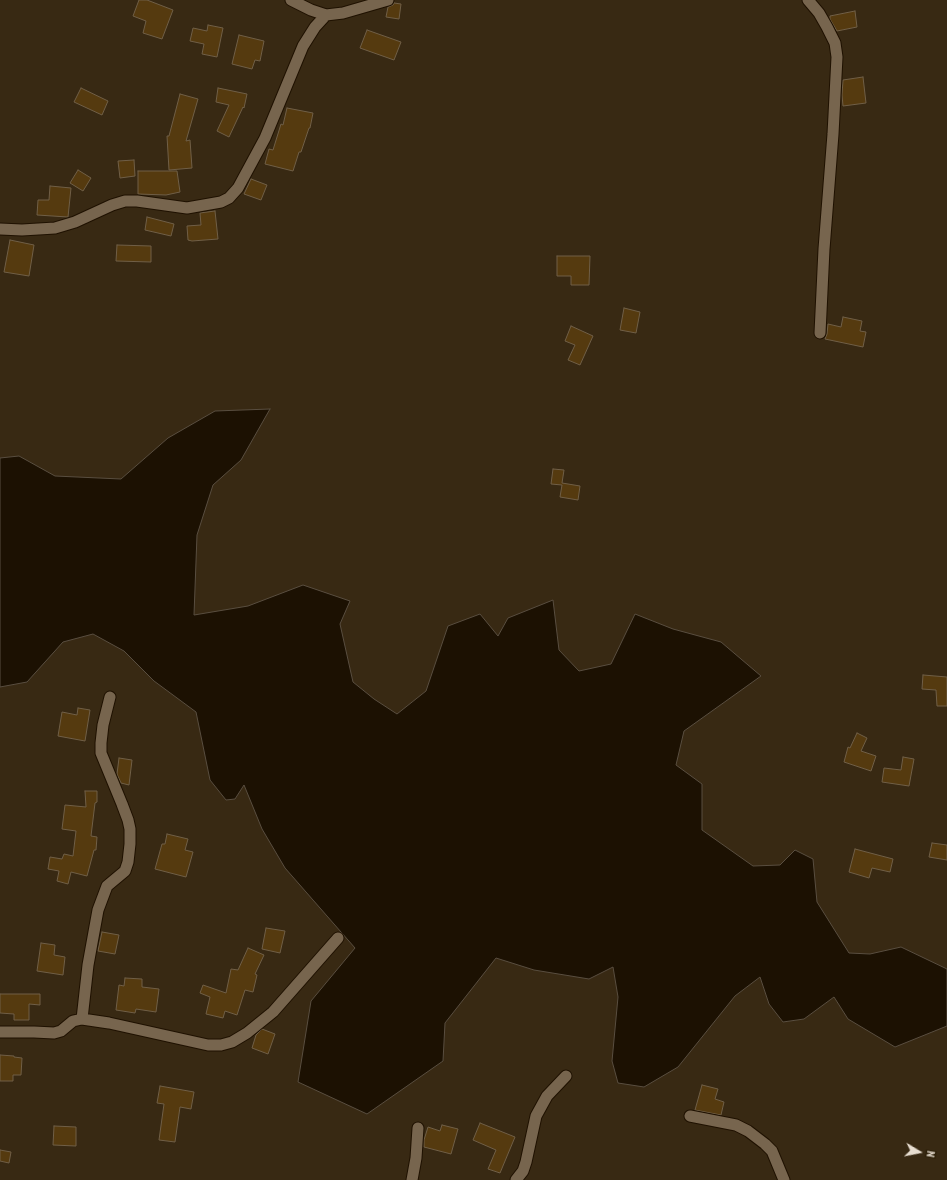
<!DOCTYPE html>
<style>
body{margin:0}
#map{position:relative;width:947px;height:1180px;overflow:hidden;background:#382913;font-family:"PT Sans Narrow",sans-serif}
canvas{display:block}
.north{position:absolute;left:899px;top:1132px;width:40px;height:40px;-webkit-text-stroke:3px #2e2009;paint-order:stroke;rotate:100deg;font-size:11px;font-weight:700;line-height:16px;text-align:center;color:#e7ddd0}
.north::after{content:'';display:block;margin:auto;width:14px;height:18px;background:#e7ddd0;clip-path:polygon(50% 0,100% 100%,50% 72%,0 100%)}
</style>
<div id="map">
<canvas width="947" height="1180"></canvas>
<div class="north">N</div>
</div>
<script>
const ctx = document.querySelector('canvas').getContext('2d');
ctx.lineJoin = 'round';
function fillPath(path, color) {
  ctx.fillStyle = color;
  ctx.fill(path, 'evenodd');
}
function shape(rows) {
  const path = new Path2D();
  for (const r of rows) {
    path.moveTo(r[0], r[1]);
    for (let i = 2; i < r.length; i += 2) path.lineTo(r[i], r[i + 1]);
  }
  return path;
}
function strokePath(path, color, width, dash) {
  ctx.strokeStyle = color;
  ctx.lineWidth = width;
  ctx.lineCap = dash ? 'butt' : 'round';
  ctx.setLineDash(dash || []);
  ctx.stroke(path);
}
const water = shape([
 [270,409,241,460,213,485,197,535,194,615,248,606,303,585,350,601,340,624,353,682,374,699,397,714,426,691,448,626,480,614,498,636,508,618,553,600,559,650,579,671,611,664,635,614,673,629,721,642,761,676,684,731,676,765,702,784,702,830,753,866,780,865,795,850,813,859,817,902,849,953,870,954,901,947,947,969,947,1026,895,1047,848,1019,834,997,804,1019,783,1022,769,1004,760,977,735,996,678,1067,644,1087,618,1083,612,1061,618,997,613,967,589,979,534,970,496,958,445,1023,443,1061,367,1114,298,1082,311,1001,355,948,285,868,262,829,244,785,235,799,226,800,210,780,196,712,154,681,124,651,93,634,63,642,27,682,0,687,0,458,19,456,55,476,121,479,168,438,215,411,270,409]
]);
const building = shape([
 [139,0,147,0,173,10,162,39,143,33,146,21,133,16,139,0],
 [394,3,401,4,399,19,386,17,388,7,393,5,394,3],
 [855,11,857,27,837,31,830,19,830,16,855,11],
 [208,25,223,28,217,57,202,54,204,44,190,41,193,28,207,31,208,25],
 [367,30,401,42,394,60,360,48,367,30],
 [239,35,264,41,260,61,255,60,252,69,232,64,239,35],
 [863,77,866,103,843,106,842,95,843,80,863,77],
 [81,88,108,101,102,115,74,102,81,88],
 [218,88,247,94,244,108,243,107,229,137,217,131,229,105,216,102,218,88],
 [180,94,198,99,186,141,190,140,192,168,169,170,167,136,169,136,180,94],
 [287,108,313,113,310,128,309,128,301,152,299,152,293,171,265,164,269,149,273,150,281,124,283,125,287,108],
 [134,160,135,176,120,178,118,161,134,160],
 [78,170,91,178,83,191,70,183,78,170],
 [138,171,177,171,180,192,166,195,138,194,138,171],
 [251,179,267,185,261,200,244,194,251,179],
 [50,186,71,188,68,217,37,215,38,200,49,200,50,186],
 [215,211,218,239,192,241,188,240,187,226,201,225,200,213,215,211],
 [147,217,174,224,171,236,145,230,147,217],
 [10,240,34,245,29,276,4,272,10,240],
 [117,245,151,246,151,262,116,261,117,245],
 [557,256,590,256,589,285,571,285,571,276,557,276,557,256],
 [624,308,640,312,636,333,620,330,624,308],
 [843,317,862,321,860,331,866,332,863,347,825,339,827,334,828,324,841,327,843,317],
 [571,326,593,336,580,365,568,360,575,345,565,341,571,326],
 [553,469,564,470,562,483,580,486,578,500,560,497,562,485,551,484,553,469],
 [923,675,947,677,947,706,937,706,936,690,922,689,923,675],
 [78,708,90,710,85,741,58,736,62,712,77,715,78,708],
 [857,733,867,738,861,751,876,756,871,771,844,762,848,747,850,748,857,733],
 [903,757,914,759,909,786,882,782,884,768,901,770,903,757],
 [119,758,132,760,129,785,121,783,117,774,119,758],
 [85,791,97,791,97,802,95,803,91,836,97,837,96,850,94,850,87,876,71,872,68,884,57,881,59,871,48,869,50,857,62,859,64,854,73,856,76,831,62,829,65,805,86,807,85,791],
 [167,834,188,839,185,850,193,852,186,877,155,869,162,844,165,844,167,834],
 [932,843,947,845,947,860,929,857,932,843],
 [855,849,893,859,890,872,872,868,869,878,849,872,855,849],
 [266,928,285,931,280,953,262,949,266,928],
 [102,932,119,935,115,954,98,951,102,932],
 [41,943,55,945,54,955,65,957,63,975,37,971,41,943],
 [248,948,264,955,255,974,257,975,253,992,245,990,237,1015,225,1011,223,1018,206,1014,210,997,200,993,203,985,226,993,231,969,238,970,248,948],
 [125,978,142,979,142,987,159,989,156,1012,136,1009,135,1013,116,1010,119,985,124,986,125,978],
 [0,994,40,994,40,1005,29,1004,29,1020,14,1020,14,1014,0,1013,0,994],
 [262,1029,275,1034,268,1054,252,1048,256,1035,262,1029],
 [0,1055,14,1056,14,1057,22,1058,21,1075,13,1075,13,1081,0,1081,0,1055],
 [702,1085,718,1089,715,1099,724,1102,721,1115,695,1110,702,1085],
 [160,1086,194,1092,191,1109,180,1107,175,1142,159,1140,164,1104,157,1103,160,1086],
 [480,1123,515,1137,500,1173,488,1169,496,1150,473,1140,480,1123],
 [442,1125,458,1129,451,1154,424,1147,424,1140,428,1127,440,1131,442,1125],
 [54,1126,76,1127,76,1146,53,1145,54,1126],
 [0,1150,11,1152,9,1163,0,1161,0,1150]
]);
const street = shape([
 [291,0,311,10,326,15],
 [808,0,819,13,827,27,835,43,837,57,833,134,824,249,820,333],
 [0,229,22,230,55,228,75,222,112,205,125,201,137,201,187,208,221,202,229,198,238,188,265,138,303,46,315,27,326,15,343,13,388,0],
 [82,1019,88,965,98,910,107,886,125,871,128,862,130,844,130,829,128,820,122,804,101,753,101,743,103,725,110,697],
 [0,1032,34,1032,54,1033,61,1031,73,1021,82,1019,109,1023,208,1045,221,1045,232,1042,247,1033,273,1012,338,938],
 [690,1116,736,1125,748,1131,765,1144,772,1151,784,1180],
 [412,1180,416,1158,418,1128],
 [516,1180,523,1171,526,1162,536,1116,547,1096,566,1076]
]);
fillPath(water, '#1c1102');
strokePath(water, '#594e40', 1);
fillPath(building, '#553a0f');
strokePath(building, '#705f47', 1);
strokePath(street, '#1f1100', 13);
strokePath(street, '#77654e', 11);
</script>
